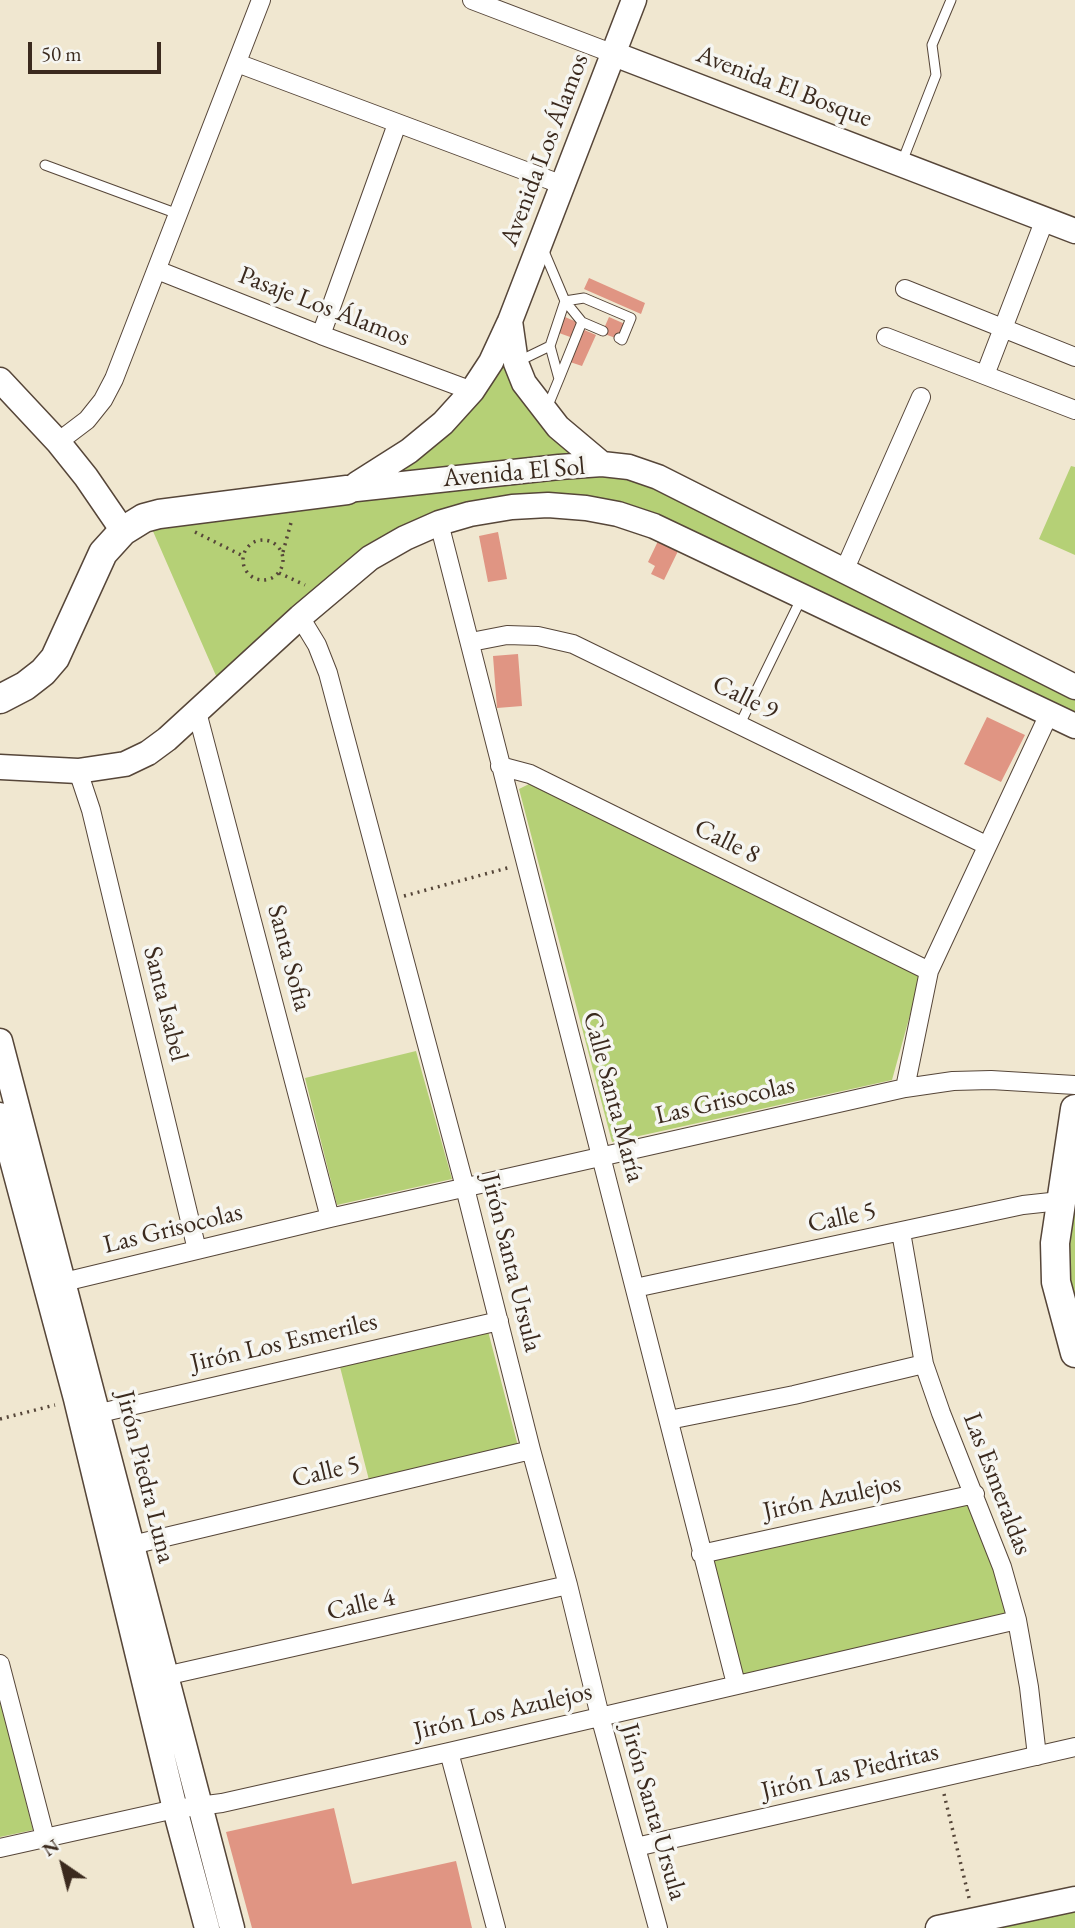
<!DOCTYPE html>
<meta charset="utf-8">
<style>
body{margin:0}
#map{position:relative;width:1075px;height:1928px;overflow:hidden;background:#f0e7d0;font-family:"EB Garamond",serif}
canvas{display:block}
.north{position:absolute;left:28px;top:1830px;width:70px;height:70px;-webkit-text-stroke:5px #f6f6f2;paint-order:stroke;rotate:325deg;font-size:19px;font-weight:700;line-height:28px;text-align:center;color:#3b2a1e}
.north::after{content:'';display:block;margin:auto;width:24px;height:32px;background:#3b2a1e;clip-path:polygon(50% 0,100% 100%,50% 72%,0 100%)}
.scale{position:absolute;left:28px;top:42px;width:133px;height:32px;box-sizing:border-box;border:4px solid #3b2a1e;border-top:0;padding-left:9px;font-size:21px;line-height:24px;white-space:nowrap;color:#3b2a1e;-webkit-text-stroke:5px #f6f6f2;paint-order:stroke}
</style>
<div id="map">
<canvas width="1075" height="1928"></canvas>
<div class="north">N</div>
<div class="scale">50 m</div>
</div>
<script>
const ctx = document.querySelector('canvas').getContext('2d');
ctx.lineJoin = 'round';
function fillPath(path, color) {
  ctx.fillStyle = color;
  ctx.fill(path, 'evenodd');
}
function shape(rows) {
  const path = new Path2D();
  for (const r of rows) {
    if (r.length === 3) {
      path.moveTo(r[0] + r[2], r[1]);
      path.arc(r[0], r[1], r[2], 0, 2 * Math.PI);
      continue;
    }
    path.moveTo(r[0], r[1]);
    for (let i = 2; i < r.length; i += 2) path.lineTo(r[i], r[i + 1]);
  }
  return path;
}
function strokePath(path, color, width, dash) {
  ctx.strokeStyle = color;
  ctx.lineWidth = width;
  ctx.lineCap = dash ? 'butt' : 'round';
  ctx.setLineDash(dash || []);
  ctx.stroke(path);
}
function write(font, color, halo, rows, align = 'center') {
  ctx.font = font + ' "EB Garamond",serif';
  ctx.lineWidth = 7;
  ctx.setLineDash([]);
  ctx.textBaseline = 'middle';
  ctx.strokeStyle = halo;
  ctx.fillStyle = color;
  for (const [text, x, y, turn = 0] of rows) {
    ctx.save();
    ctx.translate(x, y);
    ctx.rotate((+turn || 0) * Math.PI / 180);
    ctx.textAlign = isNaN(turn) ? turn : align;
    if (halo) ctx.strokeText(text, 0, 0);
    ctx.fillText(text, 0, 0);
    ctx.restore();
  }
}
const green = shape([
 [503,353,577,453,573,457,392,478],
 [1071,466,1075,467,1075,555,1039,539],
 [593,474,626,476,649,487,1075,694,1075,718,652,517,457,507,217,678,152,529,158,519],
 [529,784,921,975,892,1080,612,1142,519,789],
 [416,1051,452,1179,337,1205,305,1078],
 [1075,1153,1075,1328,1063,1239],
 [488,1331,518,1446,369,1480,340,1367],
 [974,1500,1013,1612,740,1675,710,1559],
 [0,1699,33,1830,0,1837],
 [1075,1903,1075,1928,967,1928]
]);
const building = shape([
 [589,278,645,303,641,314,584,289],
 [565,317,579,323,573,338,559,333],
 [609,317,625,324,618,339,602,333],
 [582,329,596,335,582,366,567,361],
 [498,532,507,579,488,582,479,536],
 [659,539,679,549,664,580,651,574,655,566,648,562],
 [518,654,522,706,497,708,493,656],
 [987,717,1025,735,1001,782,964,764],
 [334,1808,352,1884,456,1861,472,1928,252,1928,226,1832]
]);
const path = shape([
 [195,532,243,556],
 [263,560,20],
 [283,552,292,519],
 [279,573,305,585],
 [404,896,511,867],
 [0,1419,55,1405],
 [944,1794,970,1902]
]);
const lane = shape([
 [902,162,936,75,932,45,951,0],
 [45,165,178,214],
 [565,301,584,298,631,318,622,340,619,338],
 [582,322,603,331],
 [517,362,550,346,565,301,543,249],
 [559,379,582,322,565,301],
 [547,408,559,379,550,346],
 [740,724,802,597]
]);
const street = shape([
 [472,0,614,54],
 [237,63,563,185],
 [157,270,321,335,472,391],
 [905,289,1075,357],
 [321,335,397,124],
 [886,337,1075,410],
 [985,375,1045,219],
 [58,442,87,420,103,400,114,379,261,0],
 [439,523,736,1684],
 [844,571,921,397],
 [300,617,317,645,328,673,462,1176,531,1450,568,1585,600,1716,658,1928],
 [471,642,507,635,538,636,573,644,986,845],
 [197,712,330,1218],
 [500,766,530,774,929,971],
 [78,771,91,810,197,1250],
 [905,1088,929,971,1049,714],
 [901,1232,924,1364,941,1413,1002,1567,1017,1620,1029,1687,1037,1756],
 [64,1282,330,1218,905,1088,953,1081,991,1080,1075,1085],
 [635,1288,1023,1205,1060,1201],
 [87,1416,499,1321],
 [669,1420,794,1395,924,1364],
 [132,1545,531,1450],
 [701,1554,975,1494],
 [0,1664,45,1837],
 [165,1676,568,1585],
 [449,1752,496,1928],
 [636,1847,1075,1747],
 [0,1848,175,1809,222,1803,449,1752,1017,1620]
]);
const secondary = shape([
 [614,54,1075,231],
 [510,321,516,363,524,383,558,427,602,464],
 [0,380,58,442,86,477,123,531],
 [357,484,409,451,443,423,472,391,491,362,510,321,634,0],
 [347,490,559,467,602,464,629,467,658,477,1075,687],
 [0,767,78,771,125,764,148,753,167,739,300,617,370,558,405,538,439,523,470,514,512,507,548,505,586,508,618,514,654,526,1075,726],
 [0,1041,232,1928],
 [0,1115,76,1399,175,1809,207,1928],
 [938,1928,1075,1899]
]);
const primary = shape([
 [0,699,25,686,43,672,55,658,103,553,123,531,144,518,159,514,347,490],
 [1075,1109,1055,1243,1056,1282,1075,1353]
]);
const streetNames = [
 ["Avenida El Bosque",784,87,21],
 ["Avenida Los Álamos",545,150,-69],
 ["Pasaje Los Álamos",324,307,21],
 ["Avenida El Sol",514,473,-5],
 ["Calle 9",745,698,26],
 ["Calle 8",727,842,26],
 ["Santa Sofia",289,958,75],
 ["Santa Isabel",165,1004,76],
 ["Calle Santa María",613,1097,75],
 ["Las Grisocolas",725,1101,-13],
 ["Calle 5",842,1218,-12],
 ["Las Grisocolas",173,1229,-14],
 ["Jirón Santa Ursula",511,1263,76],
 ["Jirón Los Esmeriles",284,1343,-13],
 ["Calle 5",326,1472,-13],
 ["Jirón Piedra Luna",145,1477,76],
 ["Las Esmeraldas",997,1484,69],
 ["Jirón Azulejos",832,1498,-12],
 ["Calle 4",361,1605,-13],
 ["Jirón Los Azulejos",503,1712,-13],
 ["Jirón Las Piedritas",850,1772,-13],
 ["Jirón Santa Ursula",653,1812,74]
];
fillPath(green, '#b5d076');
fillPath(building, '#e09583');
strokePath(lane, '#564639', 11);
strokePath(street, '#564639', 20);
strokePath(secondary, '#564639', 27);
strokePath(primary, '#564639', 31);
strokePath(path, '#564639', 3.5, [2, 5]);
strokePath(lane, '#fff', 9);
strokePath(street, '#fff', 18);
strokePath(secondary, '#fff', 24);
strokePath(primary, '#fff', 28);
write('26px', '#3b2a1e', '#f6f6f2', streetNames);
</script>
